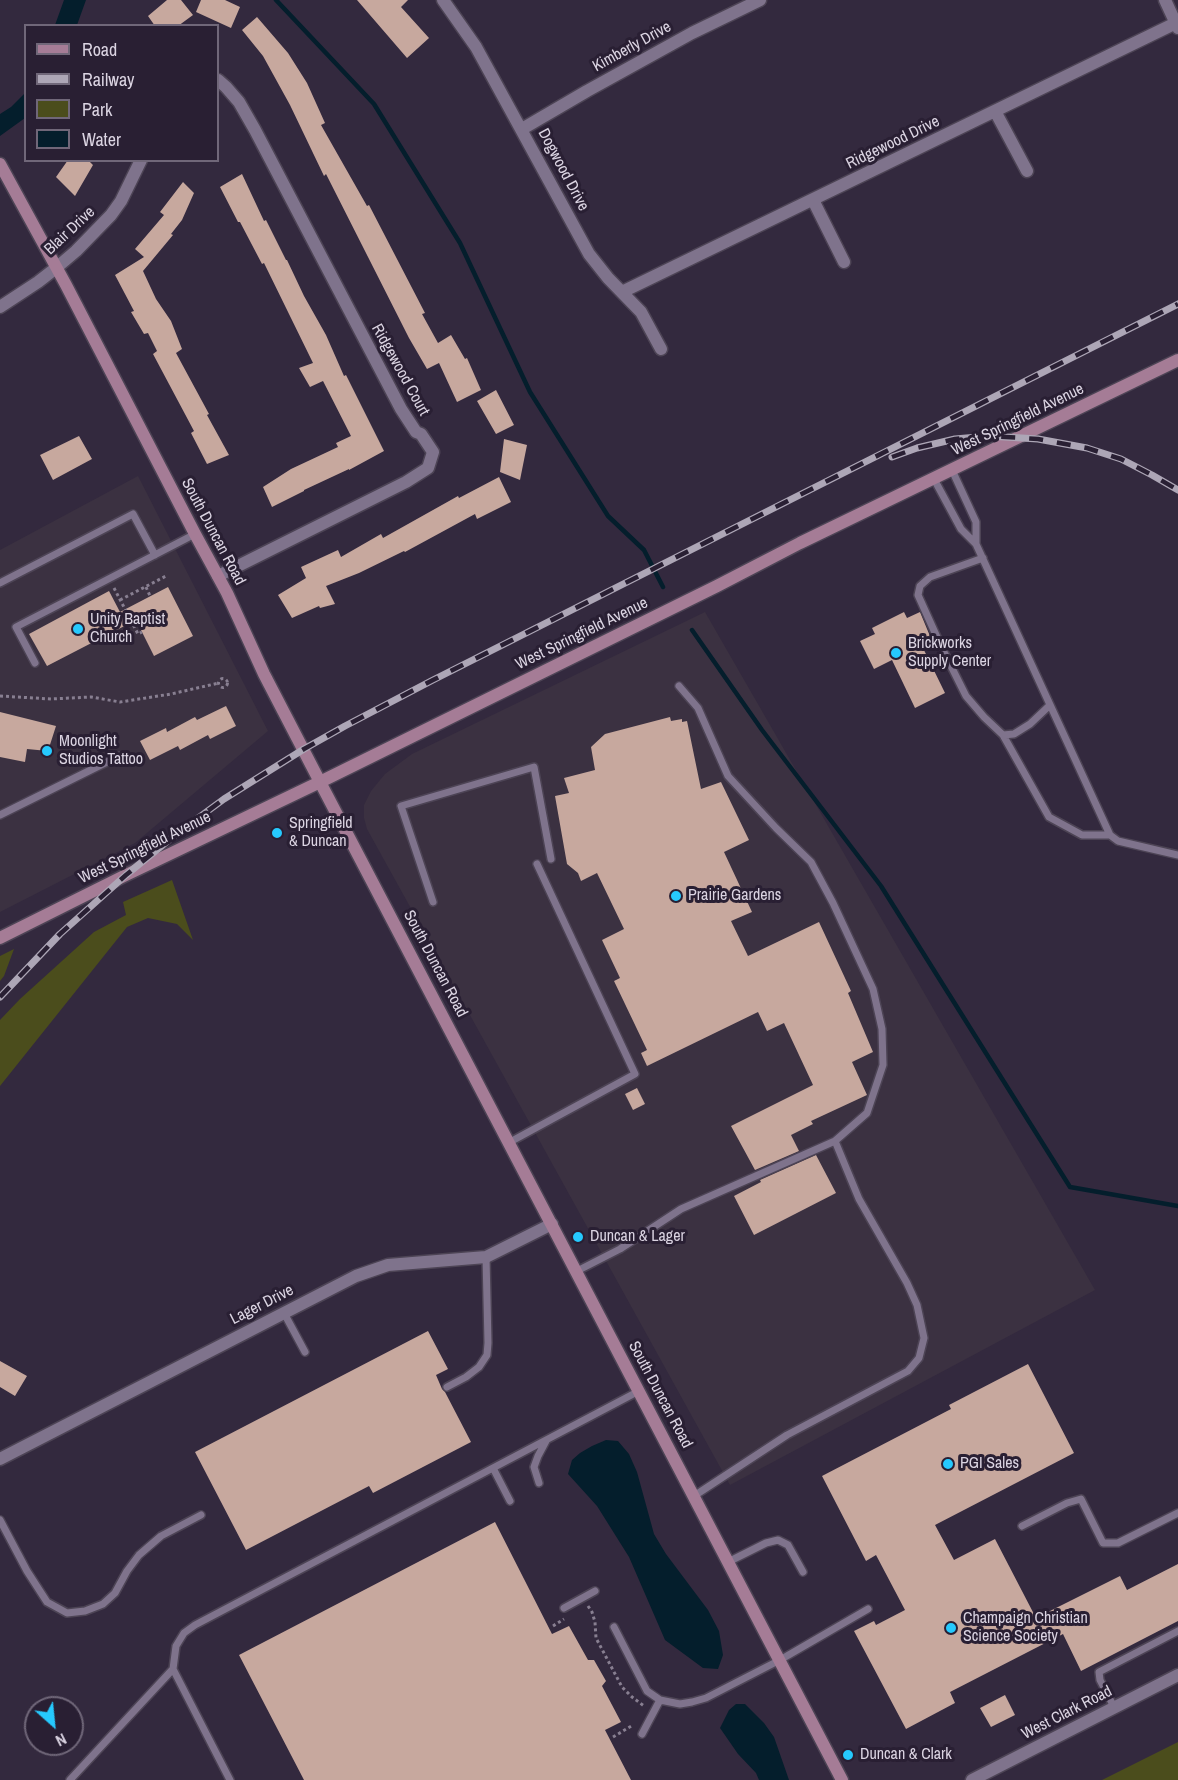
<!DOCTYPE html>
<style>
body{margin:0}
#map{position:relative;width:1178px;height:1780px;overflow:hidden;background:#33293e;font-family:"Archivo Narrow",sans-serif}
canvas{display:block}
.legend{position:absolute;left:24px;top:24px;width:195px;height:138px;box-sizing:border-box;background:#291f33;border:2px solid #706779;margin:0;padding:8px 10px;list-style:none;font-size:18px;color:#dbd4e2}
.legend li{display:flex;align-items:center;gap:12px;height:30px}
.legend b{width:30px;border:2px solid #706779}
.north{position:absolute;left:24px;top:1696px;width:60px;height:60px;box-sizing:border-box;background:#291f33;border:2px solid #706779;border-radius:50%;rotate:153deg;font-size:16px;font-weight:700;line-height:24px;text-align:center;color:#dbd4e2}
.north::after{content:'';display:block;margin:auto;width:21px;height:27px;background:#26c9fe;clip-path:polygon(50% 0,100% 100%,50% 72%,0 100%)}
</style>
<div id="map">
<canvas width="1178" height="1780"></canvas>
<ul class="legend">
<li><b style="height:8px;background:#a57c96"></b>Road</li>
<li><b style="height:8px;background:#ada6b6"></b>Railway</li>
<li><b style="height:16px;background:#4b4d1c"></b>Park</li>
<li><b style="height:16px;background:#041e2c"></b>Water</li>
</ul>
<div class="north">N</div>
</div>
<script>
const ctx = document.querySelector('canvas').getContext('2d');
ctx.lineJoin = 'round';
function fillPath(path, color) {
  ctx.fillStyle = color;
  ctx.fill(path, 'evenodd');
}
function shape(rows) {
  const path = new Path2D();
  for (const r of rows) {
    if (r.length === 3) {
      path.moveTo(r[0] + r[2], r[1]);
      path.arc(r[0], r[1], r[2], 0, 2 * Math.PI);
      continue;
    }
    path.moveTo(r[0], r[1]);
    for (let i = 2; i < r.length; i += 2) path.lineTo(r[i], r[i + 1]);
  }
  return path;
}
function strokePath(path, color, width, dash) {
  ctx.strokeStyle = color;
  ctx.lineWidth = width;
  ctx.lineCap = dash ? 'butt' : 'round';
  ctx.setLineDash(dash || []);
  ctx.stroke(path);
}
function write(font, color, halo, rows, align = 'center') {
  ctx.font = font + ' "Archivo Narrow",sans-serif';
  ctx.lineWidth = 6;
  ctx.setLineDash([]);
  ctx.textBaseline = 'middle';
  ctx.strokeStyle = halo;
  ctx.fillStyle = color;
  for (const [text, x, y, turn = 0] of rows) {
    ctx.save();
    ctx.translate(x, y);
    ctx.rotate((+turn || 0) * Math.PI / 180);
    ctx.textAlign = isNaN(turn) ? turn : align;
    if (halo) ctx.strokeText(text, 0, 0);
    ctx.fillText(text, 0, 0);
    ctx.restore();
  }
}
const commercial = shape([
 [138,476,268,731,135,843,0,912,0,550],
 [705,612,1095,1290,730,1485,367,829,364,818,364,805,371,791,385,774,412,754]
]);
const green = shape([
 [172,880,193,940,177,924,148,918,127,927,0,1086,0,1020,20,999,94,932,126,915,123,902],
 [14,949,4,976,0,981,0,956],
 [1178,1742,1178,1780,1102,1780]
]);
const water = shape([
 [64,0,86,0,77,25,55,25],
 [25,93,25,118,0,136,0,114,11,107],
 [606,1440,618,1441,629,1454,637,1472,654,1534,666,1554,708,1610,719,1631,723,1655,718,1669,703,1668,665,1640,629,1557,597,1506,568,1474,572,1460,580,1453,592,1446],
 [736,1704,745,1704,764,1723,774,1737,789,1780,759,1780,756,1773,738,1754,720,1728,729,1710]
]);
const stream = shape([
 [276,0,374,104,460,243,530,392,608,516,644,550,663,587],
 [692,630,762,730,881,886,1070,1187,1178,1206]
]);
const building = shape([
 [167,0,181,0,193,15,178,26,155,26,148,16],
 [201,0,225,0,240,7,231,28,196,12],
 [357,0,408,0,401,7,429,38,407,58],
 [257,17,288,53,307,83,325,123,321,125,367,206,369,205,425,313,422,314,438,343,451,335,465,359,467,358,481,390,457,402,439,363,427,369,409,338,326,174,324,176,290,105,263,56,242,30],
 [68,160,88,160,93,165,75,196,56,177],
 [242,174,264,221,266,220,286,260,287,260,304,296,326,335,344,376,346,375,384,451,349,470,349,469,304,490,304,491,272,507,263,487,291,469,338,447,336,443,351,436,323,381,310,387,299,368,313,363,264,263,262,264,240,222,238,222,220,187],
 [183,182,194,193,182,220,171,234,173,235,143,271,156,299,171,321,182,349,176,353,209,414,207,415,229,455,207,464,191,433,194,431,153,354,157,351,148,333,144,334,131,312,134,311,115,275,144,257,135,249,164,215,160,212],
 [496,390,514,425,496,434,477,401],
 [79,436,92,459,53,480,40,455],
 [504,439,527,445,520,480,500,472],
 [499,477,511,502,477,519,475,514,405,552,404,551,359,573,326,586,335,604,320,608,319,606,292,618,278,595,306,578,301,567,338,550,341,557,381,534,383,538,458,496,459,498],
 [168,587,193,636,154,656,136,620,47,666,29,634,109,591,120,612],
 [904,612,907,618,920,612,932,641,922,646,945,693,915,708,892,660,874,669,860,641,875,634,872,628],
 [226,706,236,726,210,739,208,735,180,750,178,746,150,760,140,741,166,728,167,732,195,717,197,720],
 [0,712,56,726,48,751,27,749,25,762,0,757],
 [670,717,671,721,682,719,682,722,687,721,701,789,721,782,749,840,724,852,752,912,731,921,748,956,819,922,851,991,848,993,873,1052,852,1062,867,1095,811,1121,813,1124,791,1135,799,1151,755,1170,731,1126,813,1085,784,1023,767,1031,758,1012,647,1066,641,1053,647,1050,614,981,620,978,602,940,624,929,597,873,581,881,578,873,567,864,555,796,569,793,564,778,595,770,591,747,605,734],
 [637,1088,645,1104,633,1110,625,1094],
 [816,1155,836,1193,754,1235,734,1196,761,1182,760,1180],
 [428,1331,448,1369,436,1375,442,1389,445,1392,471,1442,373,1493,369,1486,246,1550,195,1452],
 [0,1361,27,1376,15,1396,0,1387],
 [1028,1364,1074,1453,935,1525,954,1560,995,1539,1036,1618,1120,1576,1127,1590,1178,1564,1178,1621,1081,1671,1063,1634,950,1692,955,1703,906,1729,854,1631,874,1621,876,1625,905,1610,876,1555,866,1561,822,1476,951,1409,949,1405],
 [495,1522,552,1634,569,1626,588,1660,594,1660,606,1681,602,1686,621,1722,605,1730,631,1780,304,1780,239,1655],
 [1005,1695,1015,1715,991,1727,980,1708]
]);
const path = shape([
 [146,587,150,596],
 [114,588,138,634,142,632],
 [120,600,166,576],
 [223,683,4.5],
 [0,696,51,699,91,697,120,702,171,694,219,683],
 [588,1606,592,1612,595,1622,596,1638,622,1687,632,1697,644,1706],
 [553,1626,564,1619],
 [613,1737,633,1725]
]);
const lane = shape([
 [952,470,976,522,976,544],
 [934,479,961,529,976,544,1110,835,1118,841,1178,855],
 [983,558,930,577,920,586,918,595,941,646,966,696,984,717,1003,735,1014,734,1030,724,1050,705],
 [0,583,133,514,155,555],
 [35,663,16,627,195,534],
 [1003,735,1049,817,1082,835,1110,835],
 [0,815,119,756],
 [433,902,401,806,534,767,551,859],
 [510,1142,635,1074,537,864],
 [577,1271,620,1249,681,1209,835,1141,867,1113,883,1065,882,1029,873,989,833,903,811,862,776,828,728,776,698,708,679,686],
 [284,1313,305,1352],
 [447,1387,466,1377,479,1367,487,1355,488,1343,486,1257],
 [493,1468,510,1501],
 [539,1483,534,1467,538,1456,546,1441],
 [694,1496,787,1435,908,1371,919,1358,924,1338,917,1305,907,1283,859,1199,835,1141],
 [0,1520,27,1571,47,1602,67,1613,85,1611,103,1604,115,1593,127,1571,139,1555,161,1536,201,1515],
 [1022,1526,1067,1503,1081,1499,1103,1543,1118,1543,1178,1513],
 [728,1562,766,1543,778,1540,788,1545,803,1572],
 [564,1608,595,1591],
 [614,1627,647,1691,660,1700,680,1704,692,1702,706,1698,780,1660,868,1609],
 [1114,1707,1100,1680,1099,1672,1178,1631],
 [642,1734,660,1700],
 [70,1780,173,1669],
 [230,1780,173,1669,176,1646,184,1633,195,1625,639,1391]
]);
const street = shape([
 [443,0,476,47,589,254,608,278,641,312,661,349],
 [1165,0,1178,28],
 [218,80,226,87,239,102,255,130,401,409,416,432,421,434,433,452,428,468,406,482,218,576],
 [995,111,1027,171],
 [522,129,587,91,692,33,760,0],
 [813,200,844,262],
 [622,292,1178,22],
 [0,307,38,282,56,268,76,251,111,215,121,201,141,160],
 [0,1459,356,1276,388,1265,486,1257,552,1224],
 [972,1780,1178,1675]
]);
const secondary = shape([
 [0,164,66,285,195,534,227,593,264,674,320,782,842,1780],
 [0,938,126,875,320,782,717,586,800,543,1178,360]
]);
const rail = shape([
 [892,457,917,448,955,439,989,436,1038,439,1087,448,1121,459,1152,475,1178,490],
 [0,997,60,934,126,875,175,835,224,799,304,749,345,726,433,680,1178,304]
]);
const markers = [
 [78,629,6,"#26c9fe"],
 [896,653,6,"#26c9fe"],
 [47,751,6,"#26c9fe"],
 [277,833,6,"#26c9fe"],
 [676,896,6,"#26c9fe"],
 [578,1237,6,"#26c9fe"],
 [948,1464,6,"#26c9fe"],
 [951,1628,6,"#26c9fe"],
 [848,1755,6,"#26c9fe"]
];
const streetNames = [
 ["Kimberly Drive",632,47,-29],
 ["Ridgewood Drive",893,143,-26],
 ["Dogwood Drive",563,170,62],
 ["Blair Drive",70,231,-43],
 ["Ridgewood Court",400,370,61],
 ["West Springfield Avenue",1018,420,-26],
 ["South Duncan Road",213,532,62],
 ["West Springfield Avenue",582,634,-26],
 ["West Springfield Avenue",145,848,-26],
 ["South Duncan Road",435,964,62],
 ["Lager Drive",262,1305,-27],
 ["South Duncan Road",660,1395,62],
 ["West Clark Road",1067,1713,-27]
];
const poiNames = [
 ["Unity Baptist",90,620],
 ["Church",90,638],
 ["Brickworks",908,644],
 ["Supply Center",908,662],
 ["Moonlight",59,742],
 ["Studios Tattoo",59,760],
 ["Springfield",289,824],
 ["& Duncan",289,842],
 ["Prairie Gardens",688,896],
 ["Duncan & Lager",590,1237],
 ["PGI Sales",960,1464],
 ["Champaign Christian",963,1619],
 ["Science Society",963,1637],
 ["Duncan & Clark",860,1755]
];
fillPath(commercial, '#3b3141');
fillPath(green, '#4b4d1c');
fillPath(water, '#041e2c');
strokePath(stream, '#041e2c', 4.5);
fillPath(building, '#c7a89e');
strokePath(lane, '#4d4455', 10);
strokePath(street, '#4d4455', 15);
strokePath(secondary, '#4d4455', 15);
strokePath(path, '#887f91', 3, [3, 3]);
strokePath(lane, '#7f738c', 7);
strokePath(street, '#7f738c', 12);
strokePath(secondary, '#a57c96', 12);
strokePath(rail, '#ada6b6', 7);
strokePath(rail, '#291f33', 4.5, [14]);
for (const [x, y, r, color] of markers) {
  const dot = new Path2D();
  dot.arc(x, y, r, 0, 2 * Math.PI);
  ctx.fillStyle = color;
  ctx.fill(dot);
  strokePath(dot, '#291f33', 2);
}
write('16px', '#dbd4e2', '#291f33', streetNames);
write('16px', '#dbd4e2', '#291f33', poiNames, 'left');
</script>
